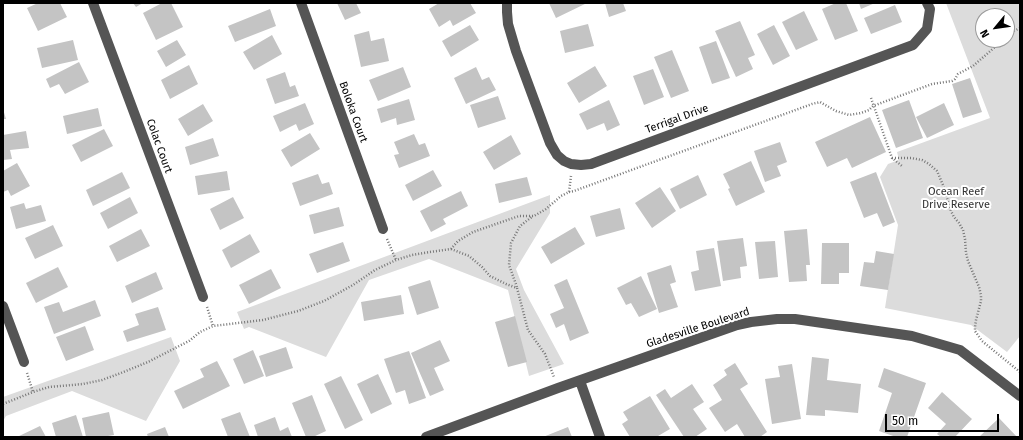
<!DOCTYPE html>
<style>
body{margin:0}
#map{position:relative;width:1023px;height:440px;overflow:hidden;background:#fff;font-family:"Fira Sans",sans-serif}
canvas{display:block}
.frame{position:absolute;inset:0;border:4px solid #000;pointer-events:none}
.north{position:absolute;left:975px;top:8px;width:40px;height:40px;box-sizing:border-box;background:#fff;border:1px solid #999;border-radius:50%;rotate:241deg;font-size:11px;font-weight:700;line-height:16px;text-align:center;color:#000}
.north::after{content:'';display:block;margin:auto;width:14px;height:18px;background:#000;clip-path:polygon(50% 0,100% 100%,50% 72%,0 100%)}
.scale{position:absolute;left:885px;top:414px;width:114px;height:18px;box-sizing:border-box;border:2px solid #000;border-top:0;padding-left:5px;font-size:12px;line-height:14px;white-space:nowrap;color:#000;-webkit-text-stroke:3px #fff;paint-order:stroke}
</style>
<div id="map">
<canvas width="1023" height="440"></canvas>
<div class="frame"></div>
<div class="north">N</div>
<div class="scale">50 m</div>
</div>
<script>
const ctx = document.querySelector('canvas').getContext('2d');
ctx.lineJoin = 'round';
function fillPath(path, color) {
  ctx.fillStyle = color;
  ctx.fill(path, 'evenodd');
}
function shape(rows) {
  const path = new Path2D();
  for (const r of rows) {
    path.moveTo(r[0], r[1]);
    for (let i = 2; i < r.length; i += 2) path.lineTo(r[i], r[i + 1]);
  }
  return path;
}
function strokePath(path, color, width, dash) {
  ctx.strokeStyle = color;
  ctx.lineWidth = width;
  ctx.lineCap = dash ? 'butt' : 'round';
  ctx.setLineDash(dash || []);
  ctx.stroke(path);
}
function write(font, color, halo, rows, align = 'center') {
  ctx.font = font + ' "Fira Sans",sans-serif';
  ctx.lineWidth = 4;
  ctx.setLineDash([]);
  ctx.textBaseline = 'middle';
  ctx.strokeStyle = halo;
  ctx.fillStyle = color;
  for (const [text, x, y, turn = 0] of rows) {
    ctx.save();
    ctx.translate(x, y);
    ctx.rotate((+turn || 0) * Math.PI / 180);
    ctx.textAlign = isNaN(turn) ? turn : align;
    if (halo) ctx.strokeText(text, 0, 0);
    ctx.fillText(text, 0, 0);
    ctx.restore();
  }
}
const green = shape([
 [946,3,1020,3,1020,336,1007,352,971,325,885,308,898,225,880,177,888,164,899,160,897,152,990,118],
 [983,16,1007,16,1007,40,983,40],
 [550,195,550,213,516,269,524,290,564,364,529,376,508,290,429,259,369,280,326,357,249,327,244,329,237,312],
 [171,337,180,361,146,421,72,391,6,416,3,421,3,397]
]);
const building = shape([
 [38,3,60,3,67,17,38,31,27,8],
 [133,3,143,3,136,7],
 [162,3,171,3,183,27,156,40,143,13],
 [337,3,356,3,361,13,345,20],
 [439,3,462,3,463,4,465,3,470,3,476,13,453,26,450,20,439,27,429,9],
 [549,3,587,3,556,18],
 [605,3,623,3,626,11,609,17],
 [836,3,846,3,858,31,835,40,822,9],
 [859,3,875,3,861,9],
 [895,5,902,22,871,34,864,18],
 [270,9,276,26,235,42,228,26],
 [804,11,818,40,796,50,782,22],
 [740,21,755,55,748,58,753,69,736,77,715,31],
 [588,24,594,46,565,53,560,31],
 [470,25,479,40,451,57,442,41],
 [774,25,790,56,773,65,757,34],
 [369,31,371,41,384,38,389,61,361,67,354,35],
 [272,35,282,54,254,70,243,52],
 [73,40,78,60,42,68,37,48],
 [177,40,186,55,166,67,157,51],
 [716,41,730,78,712,84,699,47],
 [672,50,689,91,671,98,654,57],
 [79,62,89,82,65,94,59,84,50,88,46,79],
 [189,65,198,84,170,99,161,80],
 [595,66,607,86,579,103,567,83],
 [403,67,411,87,378,101,369,80],
 [476,67,482,80,489,77,496,90,466,104,454,78],
 [653,69,664,97,644,105,633,76],
 [285,72,290,87,295,85,299,96,275,104,266,79],
 [970,78,982,112,963,118,952,84],
 [498,96,506,119,478,128,470,105],
 [409,99,415,120,397,125,396,118,381,123,377,109],
 [609,100,620,125,607,131,604,123,587,130,579,114],
 [909,100,923,138,896,148,882,110],
 [305,103,314,124,299,131,296,124,280,132,273,116],
 [944,103,954,125,927,138,916,117],
 [203,104,213,121,188,136,178,119],
 [98,108,102,126,67,134,63,116],
 [3,109,6,119,3,119],
 [870,117,886,152,852,168,847,158,827,167,815,142],
 [104,129,113,146,81,162,72,145],
 [26,131,29,148,10,150,12,159,3,160,3,135],
 [310,133,320,149,291,167,281,150],
 [414,134,419,145,425,143,430,156,399,168,394,155,399,154,394,142],
 [511,135,521,154,494,170,483,152],
 [213,138,219,156,190,165,185,147],
 [780,142,787,162,777,166,781,176,765,182,754,151],
 [751,161,765,192,736,206,728,189,730,188,723,174],
 [17,163,30,186,11,196,8,190,3,192,3,171],
 [433,170,442,186,413,201,405,185],
 [227,171,230,190,198,195,195,176],
 [122,172,130,188,93,206,86,190],
 [876,172,895,222,883,227,877,213,864,218,850,182],
 [318,174,322,184,329,182,333,194,300,206,292,183],
 [698,175,707,195,680,209,670,189],
 [527,177,532,195,499,203,495,184],
 [660,187,676,211,652,228,635,203],
 [461,191,468,206,443,219,446,224,431,232,420,211],
 [130,197,138,213,108,229,100,213],
 [233,197,244,218,220,230,210,209],
 [24,203,26,209,41,205,46,221,16,229,10,207],
 [339,207,344,226,314,234,309,215],
 [620,208,625,229,596,237,590,216],
 [53,225,63,246,35,259,25,238],
 [575,227,585,244,551,264,541,247],
 [141,229,150,246,117,262,109,246],
 [807,229,810,265,806,265,807,281,789,282,784,231],
 [250,234,260,252,231,268,222,250],
 [743,238,747,266,740,267,741,278,723,281,717,241],
 [775,241,778,277,759,279,755,242],
 [343,242,350,261,317,273,309,254],
 [822,243,849,243,849,273,839,273,839,284,821,284],
 [714,248,721,286,695,291,691,272,699,270,696,251],
 [876,251,894,254,888,290,860,286,864,262,874,263],
 [671,265,676,282,670,284,678,307,659,313,647,273],
 [58,267,68,287,36,303,26,283],
 [271,269,281,288,249,304,239,285],
 [156,272,163,289,132,303,125,286],
 [641,276,657,309,639,317,631,303,626,305,617,288],
 [567,279,589,333,570,341,564,324,556,328,550,314,564,308,554,285],
 [430,280,439,308,417,315,408,287],
 [401,295,404,314,364,321,361,302],
 [95,300,101,316,54,334,44,307,59,302,63,312],
 [158,307,166,330,127,342,123,331,139,325,135,314],
 [515,316,527,362,508,367,495,322],
 [85,326,94,350,66,361,56,337],
 [440,340,450,361,434,368,444,390,430,396,411,353],
 [286,347,293,368,266,377,259,356],
 [253,350,264,376,244,384,233,359],
 [409,351,426,398,409,404,405,390,396,393,384,359],
 [812,357,829,359,827,380,861,384,858,413,825,410,825,416,806,415],
 [217,361,230,386,183,409,174,391,204,377,200,369],
 [735,363,748,384,740,389,767,432,760,437,745,437,737,424,725,432,709,408,722,400,713,385,727,375,724,370],
 [792,364,801,419,772,424,765,379,780,377,778,366],
 [884,368,926,383,907,437,896,437,879,431,892,393,878,387],
 [378,374,392,404,371,414,357,384],
 [341,376,363,420,345,429,324,384],
 [692,384,704,402,693,409,707,429,695,437,684,437,656,395,665,389,671,398],
 [942,392,972,419,955,437,941,437,937,434,946,424,928,408],
 [312,395,326,431,313,437,306,437,292,403],
 [650,396,670,429,658,436,659,437,630,437,622,424,628,420,623,412],
 [109,412,114,435,102,437,86,437,82,418],
 [240,412,250,437,228,437,221,419],
 [76,415,83,437,56,437,52,423],
 [275,417,280,431,288,427,292,437,258,437,254,425],
 [999,418,1017,437,979,437],
 [40,426,46,437,17,437],
 [165,427,169,437,148,437,147,434],
 [568,427,572,437,543,437]
]);
const path = shape([
 [1007,37,1014,31,1020,28],
 [871,98,892,158,902,166],
 [892,158,911,158,922,160,929,164,937,171,943,185,951,211,954,217,959,223,963,230,965,239,966,253,968,261,979,287,981,295,981,301,976,320,975,327,975,331,982,341,1020,372],
 [569,192,574,191,812,104,820,102,836,111,849,115,861,113,869,110,873,106,932,84,952,81,955,79,958,74,973,66,1003,40],
 [387,239,396,260],
 [451,249,469,256,482,267,490,276,506,284,517,288,528,330,545,354,554,377],
 [517,287,509,265,511,243,520,226,533,216],
 [207,307,213,326],
 [27,373,33,392],
 [3,404,33,392,49,387,83,384,102,380,121,373,148,362,189,341,200,332,213,326,263,320,298,311,324,301,353,285,375,270,396,260,412,255,430,252,451,249,458,241,473,232,519,216,534,216,546,209,561,196,569,192,571,176]
]);
const minor = shape([
 [93,3,203,297],
 [301,3,383,229],
 [507,3,507,12,508,24,516,51,550,143,557,155,564,161,571,164,581,165,591,164,913,45,927,29,930,9,927,3],
 [3,306,24,362],
 [580,381,600,437],
 [426,437,558,388,737,325,751,322,777,319,795,319,912,336,960,350,1020,396]
]);
const streetNames = [
 ["Boloka Court",353,112,70],
 ["Terrigal Drive",677,119,-20],
 ["Colac Court",159,146,70],
 ["Gladesville Boulevard",698,328,-18]
];
const parkNames = [
 ["Ocean Reef",956,192],
 ["Drive Reserve",956,205]
];
fillPath(green, '#dcdcdc');
fillPath(building, '#c4c4c4');
strokePath(path, '#777', 2.5, [1, 2]);
strokePath(minor, '#555', 10);
write('11px', '#000', '#fff', streetNames);
write('11px', '#333', '#fff', parkNames);
</script>
